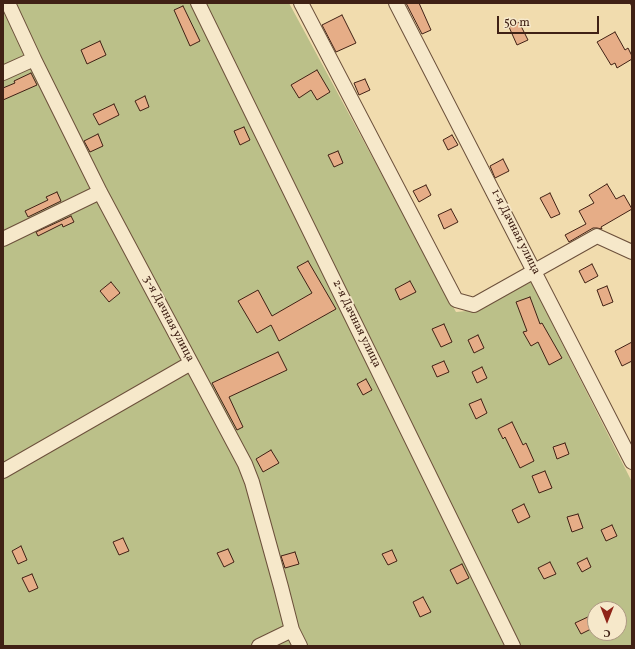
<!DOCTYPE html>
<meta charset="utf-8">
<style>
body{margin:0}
#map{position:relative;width:635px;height:649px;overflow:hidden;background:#f1dcae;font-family:Vollkorn,serif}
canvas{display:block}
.frame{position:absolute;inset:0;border:4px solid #402115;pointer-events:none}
.north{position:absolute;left:587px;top:601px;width:40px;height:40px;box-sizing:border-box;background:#f6e8ca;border:1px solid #ad9882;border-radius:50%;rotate:180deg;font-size:11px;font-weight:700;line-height:16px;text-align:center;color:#402115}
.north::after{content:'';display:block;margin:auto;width:14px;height:18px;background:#8f2418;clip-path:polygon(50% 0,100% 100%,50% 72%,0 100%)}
.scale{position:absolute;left:497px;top:16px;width:102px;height:18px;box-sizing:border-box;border:2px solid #402115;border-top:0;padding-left:5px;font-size:12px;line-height:14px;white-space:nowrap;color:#402115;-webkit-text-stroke:3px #f6e8ca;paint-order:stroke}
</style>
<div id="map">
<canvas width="635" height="649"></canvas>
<div class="frame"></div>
<div class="north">С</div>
<div class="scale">50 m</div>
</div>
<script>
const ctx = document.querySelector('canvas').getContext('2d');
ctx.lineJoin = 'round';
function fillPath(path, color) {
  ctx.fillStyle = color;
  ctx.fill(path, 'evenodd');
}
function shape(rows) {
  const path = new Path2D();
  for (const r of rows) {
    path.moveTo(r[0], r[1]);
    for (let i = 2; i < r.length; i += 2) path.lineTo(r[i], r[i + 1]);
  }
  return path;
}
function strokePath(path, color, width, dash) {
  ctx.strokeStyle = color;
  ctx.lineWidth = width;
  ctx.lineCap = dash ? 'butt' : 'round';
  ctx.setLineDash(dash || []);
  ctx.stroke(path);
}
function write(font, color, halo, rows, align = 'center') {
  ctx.font = font + ' Vollkorn,serif';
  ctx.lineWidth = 3.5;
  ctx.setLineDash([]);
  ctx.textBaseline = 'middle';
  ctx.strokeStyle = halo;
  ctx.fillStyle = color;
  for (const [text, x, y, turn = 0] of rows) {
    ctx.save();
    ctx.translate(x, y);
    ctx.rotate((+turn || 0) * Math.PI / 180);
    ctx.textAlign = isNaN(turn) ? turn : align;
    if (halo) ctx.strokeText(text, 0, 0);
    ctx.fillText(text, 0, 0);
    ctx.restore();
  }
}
const green = shape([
 [3,3,289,3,456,312,477,310,531,282,632,482,632,646,3,646],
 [595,609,619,609,619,633,595,633]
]);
const building = shape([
 [406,3,419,3,431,30,422,34,406,3],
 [183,6,200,41,190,46,174,10,183,6],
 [342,15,356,43,336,52,322,25,342,15],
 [519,22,528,40,517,45,509,27,519,22],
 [615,32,625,50,628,48,632,56,632,59,617,68,615,63,611,65,597,42,615,32],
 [100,41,106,55,87,64,81,50,100,41],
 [317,70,330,92,317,100,311,90,299,98,291,85,317,70],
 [31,73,37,85,3,100,3,88,15,83,14,81,31,73],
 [365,79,370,90,359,95,354,83,365,79],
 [145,96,149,107,140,111,135,101,145,96],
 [114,104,119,115,99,125,93,114,114,104],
 [244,127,250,140,240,145,234,131,244,127],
 [98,134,103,146,90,152,84,141,98,134],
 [452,135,458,145,448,150,443,140,452,135],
 [338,151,343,163,334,167,328,155,338,151],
 [503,159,509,171,495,178,490,166,503,159],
 [607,184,616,199,624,195,632,209,601,227,602,229,597,228,593,228,569,242,565,235,586,224,579,211,594,203,589,195,607,184],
 [426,185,431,195,419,202,413,191,426,185],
 [57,192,61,201,28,217,25,211,48,200,46,197,57,192],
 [550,193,560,214,551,218,540,198,550,193],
 [451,209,458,222,444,229,438,215,451,209],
 [71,216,74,222,63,227,62,224,38,236,36,232,71,216],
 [308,261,336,309,279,341,271,325,257,333,238,301,258,290,272,316,312,293,297,267,308,261],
 [592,264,598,276,585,283,579,271,592,264],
 [410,281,416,292,400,300,395,289,410,281],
 [111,282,120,293,109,302,100,291,111,282],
 [607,286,613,302,603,306,597,290,607,286],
 [530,297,540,324,542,323,562,358,549,365,538,342,531,346,523,332,527,331,516,302,530,297],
 [444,324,452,342,441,347,432,329,444,324],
 [478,335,484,348,474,353,468,340,478,335],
 [632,342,632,361,622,366,615,351,632,342],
 [278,352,287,370,229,397,243,427,237,430,212,383,278,352],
 [444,361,449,372,437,377,432,366,444,361],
 [482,367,487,378,477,383,472,372,482,367],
 [366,379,372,390,363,395,357,384,366,379],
 [481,399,487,413,476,419,469,404,481,399],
 [512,422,523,445,526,443,534,461,520,468,505,437,503,439,498,429,512,422],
 [565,443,569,454,557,459,553,447,565,443],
 [271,450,279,463,263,472,256,459,271,450],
 [545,471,552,488,539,493,532,476,545,471],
 [524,504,530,517,518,523,512,510,524,504],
 [578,514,583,528,572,532,567,517,578,514],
 [612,525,617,536,606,541,601,530,612,525],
 [123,538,129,551,119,555,113,542,123,538],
 [21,546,27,560,18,564,12,551,21,546],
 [228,549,234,562,224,567,217,553,228,549],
 [392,550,397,561,388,565,382,554,392,550],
 [295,552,299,564,285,568,281,556,295,552],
 [587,558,591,567,582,572,577,563,587,558],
 [550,562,556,574,544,579,538,568,550,562],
 [462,564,469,578,457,584,450,570,462,564],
 [32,574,38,588,29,592,22,578,32,574],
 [423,597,431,612,420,617,413,602,423,597],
 [590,616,595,627,581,634,575,623,590,616]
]);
const path = shape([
 [631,3,632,5]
]);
const street = shape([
 [8,3,34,59,100,192,245,464,252,482,281,587,292,630,300,646],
 [198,3,513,646],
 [301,3,456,300,474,305,597,236,632,252],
 [396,3,632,462],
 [3,73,34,59],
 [3,239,100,192],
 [3,471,191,363],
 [259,646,292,630]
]);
const streetNames = [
 ["1-я Дачная улица",515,232,63],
 ["3-я Дачная улица",168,319,62],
 ["2-я Дачная улица",356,324,64]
];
fillPath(green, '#bbc089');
fillPath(building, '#e6ad87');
strokePath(building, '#402115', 1);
strokePath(street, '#6c503b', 16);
strokePath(path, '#402115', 2.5, [3, 2]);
strokePath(street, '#f6e8ca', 14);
write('12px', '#402115', '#f6e8ca', streetNames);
</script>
